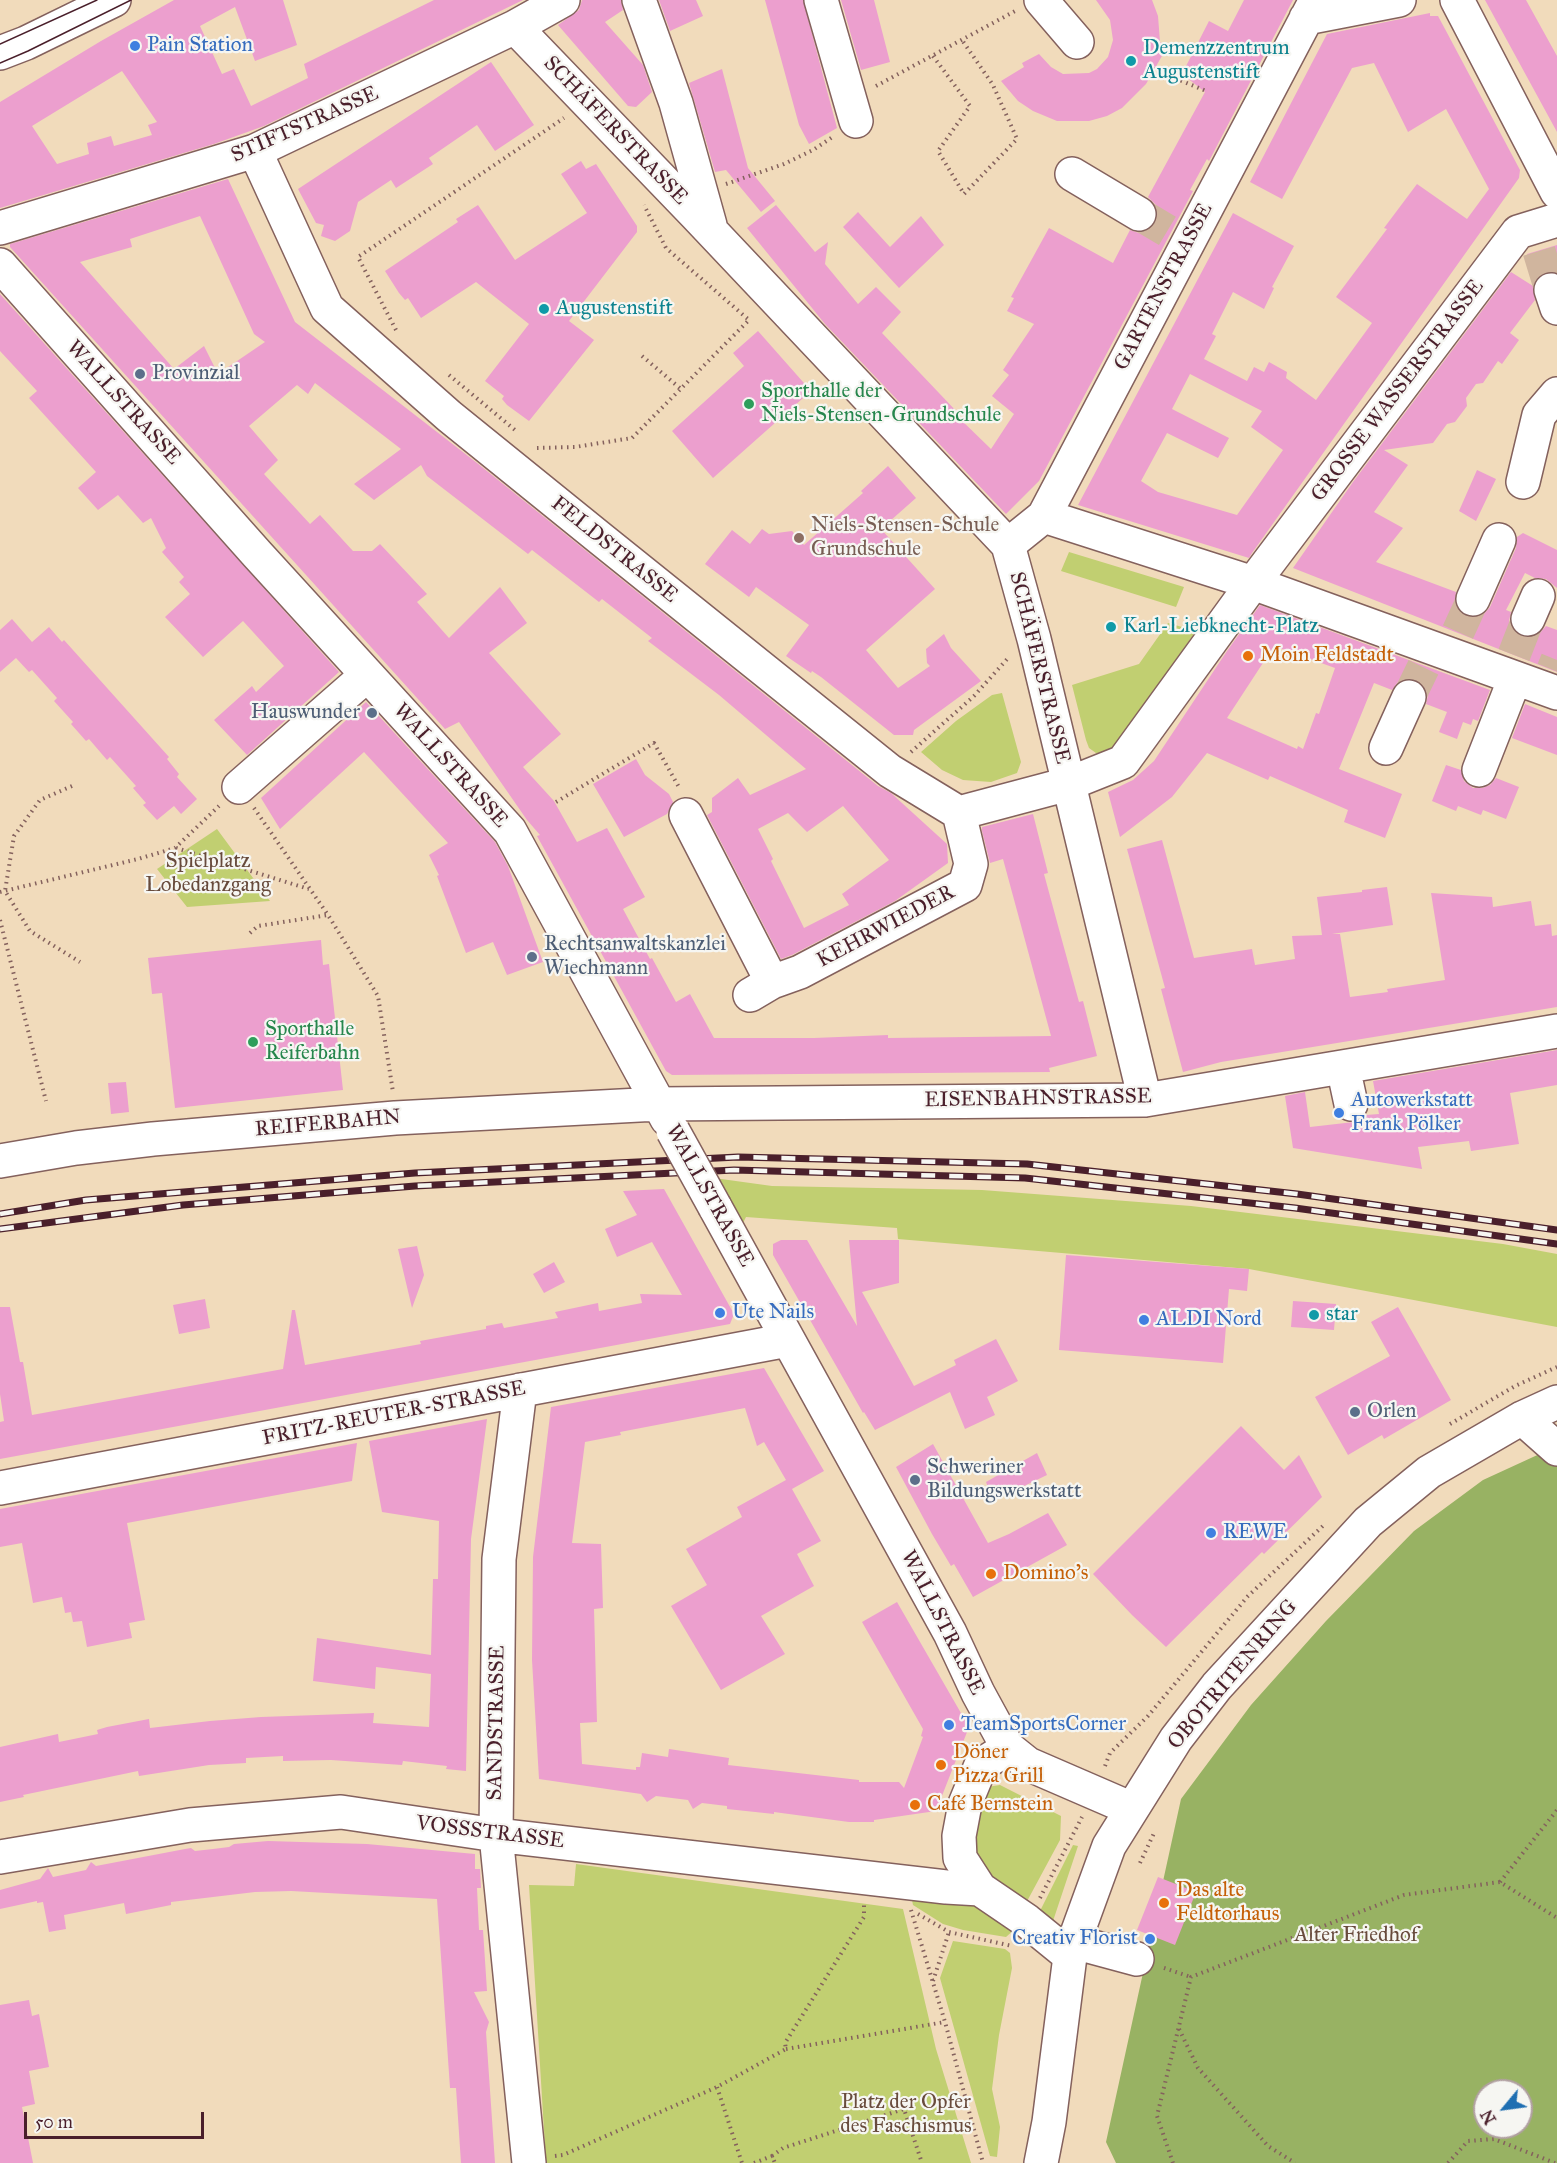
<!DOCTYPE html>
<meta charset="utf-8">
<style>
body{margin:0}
#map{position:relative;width:1557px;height:2163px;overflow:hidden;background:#f1dbbb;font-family:"IM FELL Great Primer",serif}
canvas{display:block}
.north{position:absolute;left:1473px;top:2079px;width:60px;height:60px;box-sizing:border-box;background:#f6f6f2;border:2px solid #b1a0a2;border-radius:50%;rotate:241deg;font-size:16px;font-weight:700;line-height:24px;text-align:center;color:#4a1f2b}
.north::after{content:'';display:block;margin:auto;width:21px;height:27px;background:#1f6fb2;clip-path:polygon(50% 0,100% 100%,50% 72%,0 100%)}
.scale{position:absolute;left:24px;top:2112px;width:180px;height:27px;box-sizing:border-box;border:3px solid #4a1f2b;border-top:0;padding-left:8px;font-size:18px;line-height:21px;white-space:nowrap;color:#4a1f2b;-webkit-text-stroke:4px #f6f6f2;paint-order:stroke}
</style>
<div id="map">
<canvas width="1557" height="2163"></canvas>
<div class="north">N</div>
<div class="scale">50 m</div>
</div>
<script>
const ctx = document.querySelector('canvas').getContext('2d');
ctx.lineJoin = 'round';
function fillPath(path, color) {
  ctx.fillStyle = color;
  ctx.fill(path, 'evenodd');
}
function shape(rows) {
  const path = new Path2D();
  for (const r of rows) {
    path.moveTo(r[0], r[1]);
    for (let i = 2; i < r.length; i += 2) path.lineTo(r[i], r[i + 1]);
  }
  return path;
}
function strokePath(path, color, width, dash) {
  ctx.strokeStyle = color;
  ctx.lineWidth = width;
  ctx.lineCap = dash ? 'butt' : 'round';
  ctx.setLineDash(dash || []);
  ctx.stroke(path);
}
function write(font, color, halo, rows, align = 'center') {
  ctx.font = font + ' "IM FELL Great Primer",serif';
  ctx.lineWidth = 4.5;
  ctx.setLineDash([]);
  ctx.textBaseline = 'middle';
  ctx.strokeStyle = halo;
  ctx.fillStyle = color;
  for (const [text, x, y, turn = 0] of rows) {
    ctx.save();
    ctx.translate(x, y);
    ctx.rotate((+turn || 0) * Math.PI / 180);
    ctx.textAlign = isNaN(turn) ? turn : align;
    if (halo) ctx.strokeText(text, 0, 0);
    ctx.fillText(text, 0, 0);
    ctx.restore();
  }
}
const green = shape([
 [1069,552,1184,587,1176,607,1061,571],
 [1168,623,1196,631,1114,749,1105,753,1096,753,1089,748,1086,740,1072,685,1139,664],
 [1002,693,1021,762,1017,773,991,782,963,780,942,770,921,752,956,721,992,695],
 [217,829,270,901,187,907,157,869],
 [714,1178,772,1186,982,1190,1191,1206,1503,1244,1557,1254,1557,1327,1249,1269,898,1239,897,1228,746,1217,734,1241],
 [1000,1785,1061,1816,1060,1840,1025,1905,971,1864,981,1788],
 [1073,1845,1078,1846,1051,1927,1038,1915],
 [576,1864,903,1909,936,2049,971,2163,546,2163,529,1885,574,1886],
 [909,1886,988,1909,1015,1929,1006,1937,963,1930,943,1924,913,1905],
 [953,1941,1005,1949,1010,1953,1012,1968,999,2035,992,2089,1000,2127,997,2157,990,2156,940,1978]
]);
const forest = shape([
 [1557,1446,1557,2163,1116,2163,1106,2142,1181,1799,1251,1705,1326,1621,1414,1531,1483,1480],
 [1485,2091,1521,2091,1521,2127,1485,2127]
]);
const building = shape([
 [174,0,283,0,297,45,255,61,235,7,200,26,222,74,234,69,251,106,308,78,304,64,434,0,523,0,264,126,214,144,0,208,0,102,101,41],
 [122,71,157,122,148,125,152,135,114,146,111,136,87,143,89,154,57,164,32,126],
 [582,0,621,0,623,10,605,22,643,65,652,92,636,107,628,106,558,25,579,10],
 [659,0,696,0,703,16,670,31],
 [765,0,803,0,837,128,809,144,799,125],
 [841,0,874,0,890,62,861,70],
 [1096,0,1152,0,1158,16,1160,42,1167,47,1146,84,1122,108,1107,116,1089,121,1057,121,1033,111,1018,101,1001,81,1024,67,1022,63,1039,54,1051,67,1063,74,1089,73,1097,69,1108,57,1113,40,1110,20],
 [1244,0,1293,0,1209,161,1207,159,1190,190,1193,191,1039,481,1006,514,825,324,747,228,776,205,815,252,828,242,825,264,858,304,876,287,901,312,882,333,958,413,956,415,991,449,1014,414,992,396,1009,375,1003,370,1034,324,1007,311,1014,298,1011,297,1049,228,1113,263,1130,230,1139,233,1148,231,1155,224,1158,215,1156,205,1148,197,1205,92,1182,74,1209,21,1228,31],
 [1485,0,1526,0,1557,56,1557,132],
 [1430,13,1430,16,1438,16,1445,29,1520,170,1519,178,1252,553,1249,558,1078,505,1233,213,1294,246,1272,287,1274,288,1264,309,1233,292,1212,334,1216,336,1204,359,1247,381,1254,367,1264,372,1269,362,1287,372,1286,378,1316,400,1372,323,1336,297,1387,229,1384,228,1417,184,1467,219,1489,189,1446,109,1408,132,1374,63,1352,68,1282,199,1250,182,1327,34],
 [1190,374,1262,411,1251,427,1283,450,1237,515,1158,492,1141,481,1167,433,1218,458,1229,438,1172,409],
 [491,62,534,125,495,151,477,125,429,158,433,164,396,188,391,180,358,202,350,231,335,241,321,236,324,225,316,223,298,189],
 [722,69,748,168,775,201,761,212,726,170,715,172,689,83],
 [581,161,586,169,596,164,637,226,637,232,569,321,594,340,529,421,507,405,502,399,504,396,485,381,529,324,476,282,421,318,408,298,405,300,399,293,385,271,458,222,456,219,478,205,515,260,587,213,561,174],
 [228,179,295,322,477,463,878,786,891,793,947,844,948,863,895,901,792,955,781,959,707,815,712,812,712,798,738,778,750,795,806,769,719,695,648,641,652,638,602,599,599,602,532,550,528,554,427,476,421,465,374,500,354,484,401,449,315,383,308,394,297,385,249,426,278,460,264,474,310,524,320,515,353,551,372,551,380,544,427,594,417,602,449,638,500,587,527,623,489,653,561,734,523,767,554,801,577,842,607,828,645,897,623,909,650,959,652,958,676,1002,690,994,714,1038,814,1038,888,1035,888,1038,1051,1036,1003,859,990,863,982,831,982,827,1033,814,1048,873,1044,874,1063,944,1079,1002,1083,1001,1097,1056,1049,1068,1050,1072,672,1075,666,1071,537,836,540,835,527,820,459,722,445,729,10,247,10,244],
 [200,216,254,334,265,342,218,374,204,346,174,369,80,262,132,247,130,239],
 [843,806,889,860,842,894,849,905,804,928,771,861,773,859,758,829,788,813,807,832],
 [858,212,890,247,921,216,944,245,899,288,843,227],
 [1557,245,1557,270,1555,272,1545,272,1537,277,1534,283,1527,254],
 [1511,272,1533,286,1535,300,1510,333,1519,340,1502,364,1498,361,1483,383,1476,384,1466,398,1467,406,1455,422,1447,424,1433,443,1384,450,1408,465,1374,512,1403,528,1376,562,1456,592,1455,602,1458,610,1465,616,1474,618,1484,614,1490,607,1516,548,1517,537,1523,533,1557,550,1557,588,1546,579,1535,578,1525,573,1506,610,1511,612,1509,621,1513,630,1521,636,1530,638,1539,634,1546,626,1557,630,1557,672,1293,568,1353,482],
 [0,294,339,672,247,755,214,720,252,686,256,692,284,666,243,621,203,657,165,617,190,594,179,582,184,577,162,552,166,548,151,518,143,523,118,495,98,510,78,488,96,472,29,398,37,391,0,351],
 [758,331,811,391,713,478,672,431,744,366,733,353],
 [888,466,916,498,881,529,935,589,866,650,898,688,930,666,927,663,926,649,944,634,951,648,981,681,914,730,913,735,894,735,821,677,812,671,811,673,786,656,809,625,756,587,749,597,705,564,732,530,750,544,762,529,769,534,792,531,804,545,863,493,861,491],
 [1477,470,1496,479,1476,521,1459,511],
 [1260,605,1490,690,1478,721,1473,719,1471,725,1463,722,1457,739,1439,732,1447,712,1426,704,1428,695,1425,687,1417,680,1407,678,1398,682,1392,690,1374,683,1339,769,1402,794,1385,838,1344,822,1348,810,1270,776,1268,780,1207,753,1172,797,1120,837,1108,792,1133,780,1154,761,1227,651],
 [1274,646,1335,668,1319,714,1316,713,1303,749,1298,746,1297,749,1227,718],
 [12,619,32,642,49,627,62,642,64,640,169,757,167,759,179,774,177,777,197,799,181,814,174,806,157,820,143,805,146,803,133,788,136,786,110,757,107,760,89,739,86,741,71,724,73,722,54,701,57,698,32,670,29,672,16,658,0,672,0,630],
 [366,702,495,842,508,866,543,962,507,975,493,942,466,953,437,876,439,875,429,855,448,843,364,752,280,829,261,798],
 [1525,704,1557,717,1557,755,1512,738],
 [636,759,645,775,669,794,673,802,667,814,624,837,593,784],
 [1446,765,1461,770,1464,781,1473,788,1482,788,1490,785,1496,778,1519,787,1506,819,1483,810,1481,815,1458,806,1456,811,1432,801],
 [1162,840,1194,958,1252,949,1255,965,1295,959,1292,936,1322,935,1317,897,1362,892,1362,890,1387,887,1393,925,1332,934,1340,934,1350,997,1388,992,1387,989,1445,980,1431,893,1492,897,1493,907,1531,901,1535,926,1551,924,1552,936,1557,935,1557,1007,1221,1062,1183,1072,1161,989,1165,988,1127,849],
 [321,940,323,965,329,964,343,1090,175,1108,162,993,152,994,148,958],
 [1557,1050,1557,1085,1510,1093,1519,1144,1471,1151,1469,1141,1418,1147,1422,1169,1293,1148,1285,1096,1305,1092,1310,1127,1354,1122,1366,1115,1379,1114,1373,1081],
 [126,1082,129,1112,111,1114,108,1083],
 [664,1189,734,1314,730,1324,0,1459,0,1422,4,1421,0,1394,0,1307,10,1307,20,1362,23,1362,32,1415,283,1369,292,1310,295,1310,305,1365,421,1344,420,1341,486,1329,486,1326,502,1323,504,1328,558,1318,555,1312,598,1303,599,1311,642,1303,640,1294,682,1295,652,1242,617,1257,605,1229,637,1215,623,1191],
 [781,1240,807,1240,857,1326,849,1240,899,1240,899,1283,862,1292,914,1386,956,1365,954,1360,996,1339,1018,1381,987,1397,995,1415,965,1429,950,1392,875,1430,864,1412,863,1413,773,1255,773,1244],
 [417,1246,424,1275,412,1308,398,1249],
 [1066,1255,1249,1269,1247,1291,1229,1289,1223,1363,1059,1350],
 [554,1262,565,1282,544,1293,533,1274],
 [205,1299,210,1328,179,1334,173,1305],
 [1293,1301,1336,1304,1334,1330,1291,1327],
 [1398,1307,1451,1400,1384,1439,1382,1435,1348,1455,1315,1397,1390,1356,1371,1322],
 [764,1368,824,1471,792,1489,821,1541,797,1554,814,1586,761,1616,785,1654,721,1690,671,1606,707,1585,686,1549,742,1517,737,1507,786,1480,764,1442,757,1446,745,1408,620,1432,621,1435,585,1442,572,1543,601,1544,603,1608,594,1609,597,1722,580,1723,582,1764,636,1770,636,1767,640,1767,642,1753,668,1757,669,1749,729,1758,728,1765,859,1780,859,1782,899,1782,904,1788,923,1737,921,1736,923,1729,862,1622,897,1602,969,1727,936,1811,874,1820,874,1822,849,1822,774,1812,774,1814,727,1809,727,1806,702,1803,693,1809,688,1800,656,1796,647,1802,641,1794,539,1779,532,1660,533,1557,551,1407],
 [487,1419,471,1539,466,1771,446,1769,447,1766,403,1761,402,1765,331,1760,283,1761,283,1756,246,1758,246,1763,209,1765,139,1776,138,1771,23,1795,24,1797,0,1802,0,1747,58,1734,59,1742,98,1734,97,1730,107,1727,149,1719,150,1728,210,1721,261,1717,374,1713,373,1723,429,1727,431,1674,376,1667,375,1689,313,1681,317,1638,431,1655,433,1579,438,1579,439,1521,382,1512,369,1441],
 [1241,1426,1284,1470,1299,1455,1322,1497,1264,1554,1262,1552,1166,1647,1132,1615,1093,1574],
 [357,1443,352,1481,127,1523,145,1620,129,1623,132,1638,87,1647,82,1621,73,1622,71,1612,65,1613,62,1597,33,1603,22,1543,0,1547,0,1509],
 [933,1444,988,1543,1009,1534,1048,1513,1067,1545,973,1597,954,1564,951,1566,932,1534,896,1467],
 [1037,1453,1047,1475,993,1501,986,1482],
 [268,1841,367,1844,475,1854,475,1869,480,1869,481,1888,477,1888,479,1930,483,1930,487,1991,474,1992,489,2022,486,2032,495,2163,461,2163,456,2088,450,2088,437,1899,291,1891,255,1892,171,1902,171,1905,126,1914,124,1903,64,1915,66,1929,49,1932,43,1902,37,1903,37,1901,0,1909,0,1890,40,1879,48,1868,53,1877,86,1870,91,1862,96,1866,185,1849,191,1848,195,1851,213,1849,229,1847,234,1844],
 [1158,1877,1196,1892,1175,1945,1137,1930],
 [29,2000,32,2016,39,2014,49,2067,29,2071,35,2104,22,2107,33,2163,0,2163,0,2005]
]);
const minorTunnel = shape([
 [1139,214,1171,233],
 [1539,251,1551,290],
 [1458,632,1473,599],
 [1514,655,1528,619],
 [1553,670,1557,660],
 [1409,697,1425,664]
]);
const path = shape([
 [933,56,970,106,938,151,964,194,1017,139,993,85,962,40],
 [1153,69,1206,91],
 [876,86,1017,10],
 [726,184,784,164,813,150,834,136],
 [396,330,358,257,564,118],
 [642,356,681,389],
 [449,375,515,430],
 [537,448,575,447,632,438,749,320,666,248,644,205],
 [911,752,974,696,1009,657],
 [72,786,40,800,14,836,5,891,30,931,80,962],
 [556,802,654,743,680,789],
 [254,808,328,915,378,996,393,1092],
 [176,848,309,889],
 [0,892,138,859,175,848,219,806],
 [0,920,46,1101],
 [250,933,258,926,328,915],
 [1450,1424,1515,1386,1557,1367],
 [1105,1766,1110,1753,1148,1716,1248,1596,1325,1524],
 [1140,1863,1155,1831],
 [1500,1882,1557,1810],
 [1040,1898,1082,1817],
 [911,1910,945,2022,983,2163],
 [918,1914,949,1932,1012,1946],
 [1164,1968,1191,1977],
 [933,1981,949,1932],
 [1179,2029,1198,2068,1268,2146,1295,2163],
 [786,2049,945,2022],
 [717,2087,742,2163],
 [555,2156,563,2155,717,2087,786,2049,785,2043,864,1917,864,1905],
 [772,2156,783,2148,904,2109,922,2163],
 [754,2163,772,2156,775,2163],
 [1173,2163,1157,2116,1191,1977,1404,1895,1500,1882,1557,1918],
 [1448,2163,1468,2141,1494,2139,1555,2163]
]);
const minor = shape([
 [639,0,676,103,710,225],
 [821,0,856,121],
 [1041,0,1077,42],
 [1457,0,1557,192],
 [1306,18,1399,0],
 [515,27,696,215,1008,545,1034,639,1145,1100],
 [0,53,26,43,114,0],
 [255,151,327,308,449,416,601,539,890,771,959,813,1068,784,1123,762,1253,583,1518,232,1557,220],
 [1072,174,1139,214],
 [0,228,255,151,515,27,563,0],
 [0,265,257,554,510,831,667,1119],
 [1551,290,1557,308],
 [1523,482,1539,415,1557,394],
 [1044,516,1253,583,1557,693],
 [1008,545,1044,516,1316,0],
 [1473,599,1499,540],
 [1528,619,1538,596],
 [1386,748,1409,697],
 [1479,770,1515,678],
 [239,787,367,675],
 [686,815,772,982],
 [750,995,772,982,800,972,965,885,971,864,959,813],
 [1343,1067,1351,1104],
 [0,1161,76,1148,153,1139,395,1118,658,1104,1145,1100,1557,1031],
 [715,1207,950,1633,978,1693,1008,1748,1028,1764,1132,1809],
 [520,1390,499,1559,496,1835,529,2163],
 [1522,1418,1557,1449],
 [0,1488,788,1340],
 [1008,1748,981,1765,965,1804,959,1836,960,1858,980,1889,1027,1921,1070,1956],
 [0,1857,190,1825,341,1812,496,1835,946,1887,980,1889],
 [1074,1942,1137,1959],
 [1041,2163,1049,2122,1070,1956,1074,1942,1109,1846,1176,1739,1217,1686,1368,1522,1429,1472,1522,1418,1557,1402]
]);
const tram = shape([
 [0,44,97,0],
 [0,63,28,51,131,0]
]);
const rail = shape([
 [0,1214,86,1200,415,1173,738,1157,1027,1164,1297,1194,1557,1230],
 [0,1229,183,1205,415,1186,734,1170,1025,1178,1295,1208,1557,1244]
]);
const minorBridge = shape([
 [673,1131,715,1207]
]);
const markers = [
 [135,46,6,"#3f7fe0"],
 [1131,61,6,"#0f9aa8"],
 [544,309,6,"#0f9aa8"],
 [140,374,6,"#5c6f8a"],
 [749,404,6,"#2e9e5b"],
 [799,538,6,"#8d6e63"],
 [1111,627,6,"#0f9aa8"],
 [1248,656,6,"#e8710a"],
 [372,713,6,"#5c6f8a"],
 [532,957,6,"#5c6f8a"],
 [253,1042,6,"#2e9e5b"],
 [1339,1113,6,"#3f7fe0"],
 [720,1313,6,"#3f7fe0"],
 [1314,1315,6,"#0f9aa8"],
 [1144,1320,6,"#3f7fe0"],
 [1355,1412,6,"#5c6f8a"],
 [915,1480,6,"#5c6f8a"],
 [1211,1533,6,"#3f7fe0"],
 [991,1574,6,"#e8710a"],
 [949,1725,6,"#3f7fe0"],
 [941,1765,6,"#e8710a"],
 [915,1805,6,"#e8710a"],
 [1164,1903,6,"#e8710a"],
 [1150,1939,6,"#3f7fe0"]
];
const shopNames = [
 ["Pain Station",147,46],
 ["Autowerkstatt",1351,1101],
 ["Frank Pölker",1351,1125],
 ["Ute Nails",732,1313],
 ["ALDI Nord",1156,1320],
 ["REWE",1223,1533],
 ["TeamSportsCorner",961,1725],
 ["Creativ Florist",1138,1939,"right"]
];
const cultureNames = [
 ["Demenzzentrum",1143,49],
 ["Augustenstift",1143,73],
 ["Augustenstift",556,309],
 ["Karl-Liebknecht-Platz",1123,627],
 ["star",1326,1315]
];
const streetNames = [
 ["STIFTSTRASSE",305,125,-24],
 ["SCHÄFERSTRASSE",615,131,46],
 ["GARTENSTRASSE",1164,287,-62],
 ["GROSSE WASSERSTRASSE",1398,391,-53],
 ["WALLSTRASSE",123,403,48],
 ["FELDSTRASSE",614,550,39],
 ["SCHÄFERSTRASSE",1039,668,76],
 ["WALLSTRASSE",450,766,48],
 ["KEHRWIEDER",886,927,-28],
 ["EISENBAHNSTRASSE",1038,1099,-1],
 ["REIFERBAHN",328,1124,-5],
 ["WALLSTRASSE",709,1196,61],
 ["FRITZ-REUTER-STRASSE",394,1414,-11],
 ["WALLSTRASSE",942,1623,63],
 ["OBOTRITENRING",1233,1675,-50],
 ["SANDSTRASSE",497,1723,-89],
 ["VOSSSTRASSE",490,1833,7]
];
const serviceNames = [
 ["Provinzial",152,374],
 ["Hauswunder",360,713,"right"],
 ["Rechtsanwaltskanzlei",544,945],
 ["Wiechmann",544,969],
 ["Orlen",1367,1412],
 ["Schweriner",927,1468],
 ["Bildungswerkstatt",927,1492]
];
const leisureNames = [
 ["Sporthalle der",761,392],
 ["Niels-Stensen-Grundschule",761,416],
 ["Sporthalle",265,1030],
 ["Reiferbahn",265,1054]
];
const educationNames = [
 ["Niels-Stensen-Schule",811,526],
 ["Grundschule",811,550]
];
const foodNames = [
 ["Moin Feldstadt",1260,656],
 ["Domino's",1003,1574],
 ["Döner",953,1753],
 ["Pizza Grill",953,1777],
 ["Café Bernstein",927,1805],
 ["Das alte",1176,1891],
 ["Feldtorhaus",1176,1915]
];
const parkNames = [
 ["Spielplatz",208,862],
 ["Lobedanzgang",208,886],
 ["Alter Friedhof",1356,1936],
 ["Platz der Opfer",906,2103],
 ["des Faschismus",906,2127]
];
fillPath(green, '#c1cf71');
fillPath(forest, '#98b263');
fillPath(building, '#ec9fce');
strokePath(minorTunnel, '#d0b59e', 33, [33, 16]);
strokePath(minor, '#84615d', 36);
strokePath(path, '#84615d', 4, [1.5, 4.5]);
strokePath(minor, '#fff', 33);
strokePath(tram, '#4a1f2b', 1.5);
strokePath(rail, '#4a1f2b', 7);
strokePath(rail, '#f6f6f2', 4.5, [14]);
strokePath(minorBridge, '#84615d', 36, []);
strokePath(minorBridge, '#fff', 33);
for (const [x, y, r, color] of markers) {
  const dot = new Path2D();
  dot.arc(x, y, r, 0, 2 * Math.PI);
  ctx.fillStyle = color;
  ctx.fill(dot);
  strokePath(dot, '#f6f6f2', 2);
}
write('21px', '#366cbe', '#f6f6f2', shopNames, 'left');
write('21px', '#0d838f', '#f6f6f2', cultureNames, 'left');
write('21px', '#4a1f2b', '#f6f6f2', streetNames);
write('21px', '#4e5e75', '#f6f6f2', serviceNames, 'left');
write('21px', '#27864d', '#f6f6f2', leisureNames, 'left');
write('21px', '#785e54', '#f6f6f2', educationNames, 'left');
write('21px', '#c56008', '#f6f6f2', foodNames, 'left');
write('21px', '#684b3c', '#f6f6f2', parkNames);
</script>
